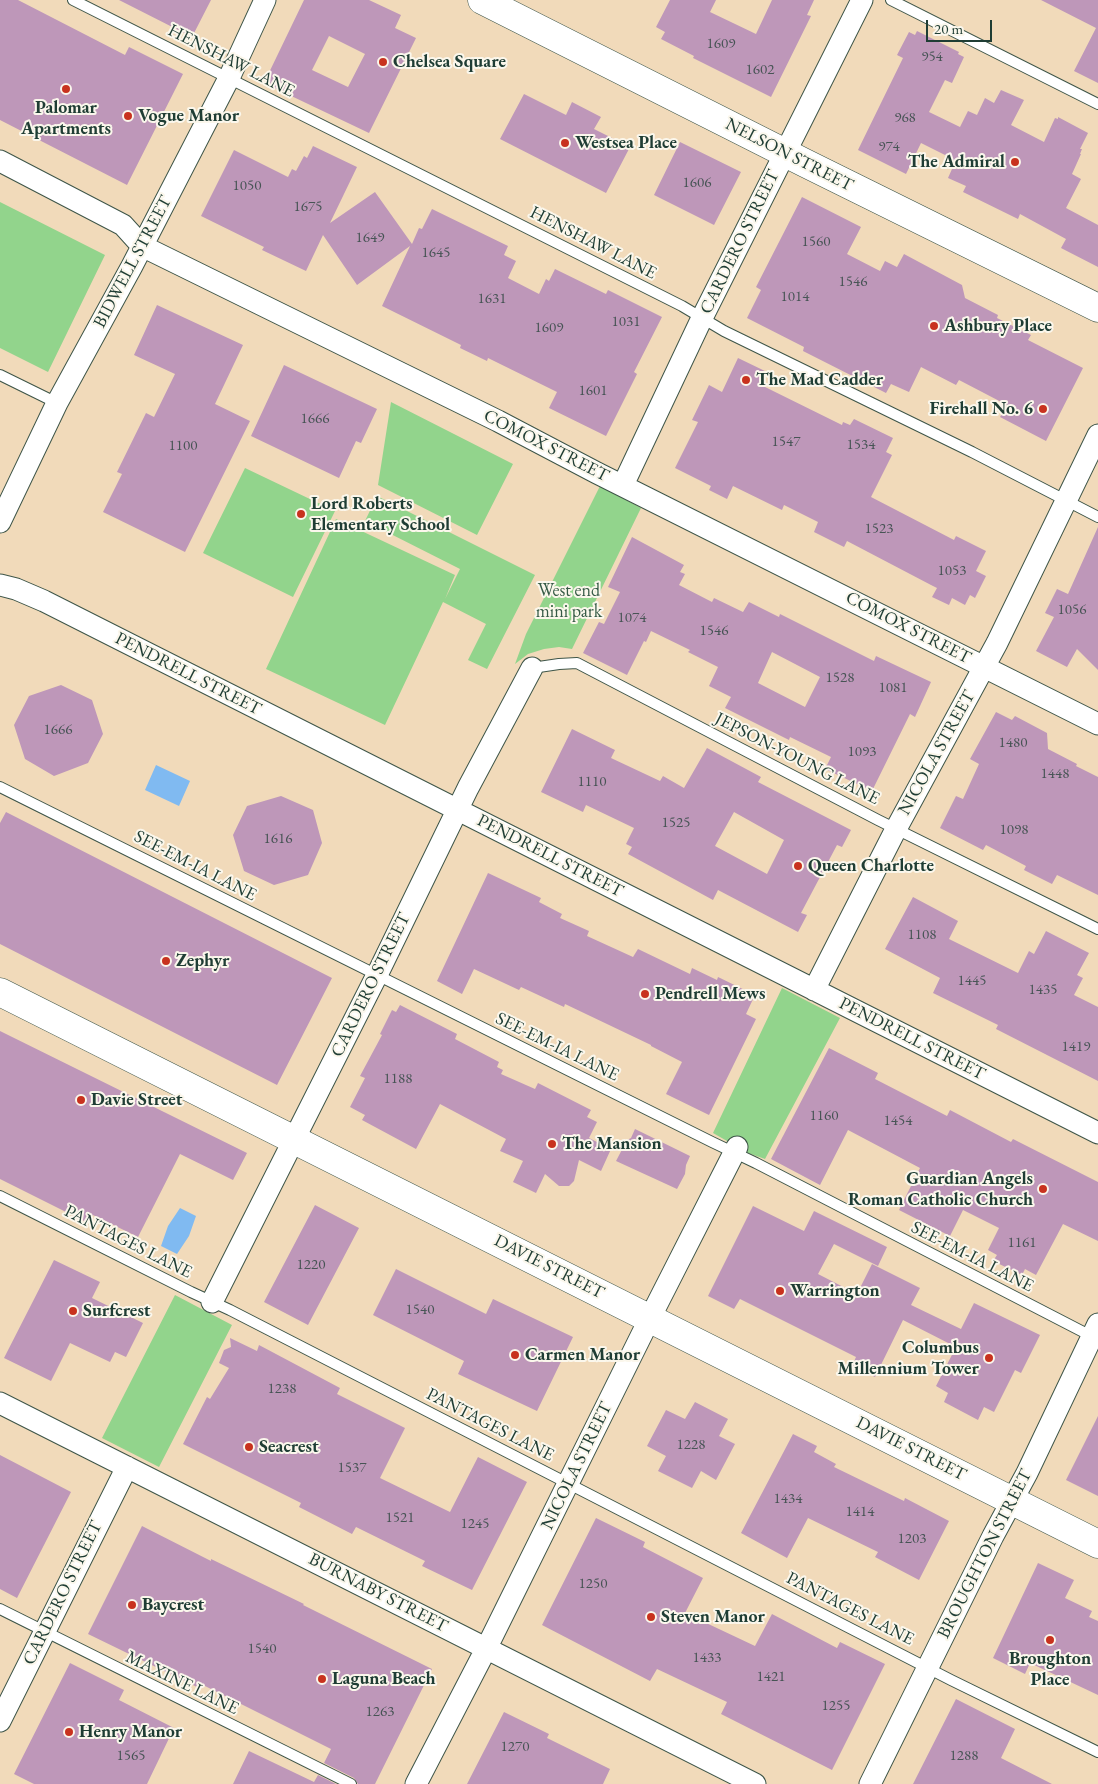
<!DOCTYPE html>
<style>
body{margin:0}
#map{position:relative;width:1098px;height:1784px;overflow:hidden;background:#f1daba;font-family:"EB Garamond",serif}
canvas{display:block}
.scale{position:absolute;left:926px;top:20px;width:66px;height:22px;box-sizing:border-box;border:2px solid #1f3d34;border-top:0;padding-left:6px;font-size:15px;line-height:18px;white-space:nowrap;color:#1f3d34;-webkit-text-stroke:4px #fbf7ec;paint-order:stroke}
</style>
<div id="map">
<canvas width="1098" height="1784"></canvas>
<div class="scale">20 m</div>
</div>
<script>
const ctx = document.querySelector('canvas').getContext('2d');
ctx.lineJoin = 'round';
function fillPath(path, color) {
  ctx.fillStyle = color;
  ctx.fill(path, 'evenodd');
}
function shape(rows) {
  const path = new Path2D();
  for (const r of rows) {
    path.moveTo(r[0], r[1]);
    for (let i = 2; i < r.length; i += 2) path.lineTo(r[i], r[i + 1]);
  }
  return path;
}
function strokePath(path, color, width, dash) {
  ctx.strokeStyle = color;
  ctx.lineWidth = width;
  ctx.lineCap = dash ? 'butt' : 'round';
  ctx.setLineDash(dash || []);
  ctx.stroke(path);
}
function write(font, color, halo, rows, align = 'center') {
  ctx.font = font + ' "EB Garamond",serif';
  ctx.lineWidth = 4;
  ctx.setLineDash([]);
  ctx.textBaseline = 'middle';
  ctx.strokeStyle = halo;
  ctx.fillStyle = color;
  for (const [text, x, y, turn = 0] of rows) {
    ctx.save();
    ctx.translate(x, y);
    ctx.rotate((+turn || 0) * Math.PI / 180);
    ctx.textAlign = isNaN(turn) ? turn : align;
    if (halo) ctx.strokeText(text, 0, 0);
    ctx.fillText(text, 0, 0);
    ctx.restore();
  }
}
const green = shape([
 [0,202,105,255,48,372,0,348],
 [391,402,513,464,477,535,378,485],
 [245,468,335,511,293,597,203,553],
 [600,486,641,508,572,649,559,647,544,649,528,654,515,664,526,634],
 [377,496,535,575,487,669,468,660,486,624,443,602,385,725,266,669,336,519,455,575,445,599,460,569,365,521],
 [782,988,840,1018,765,1159,748,1153,713,1133],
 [175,1295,232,1325,159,1467,102,1438]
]);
const water = shape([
 [156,765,190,781,179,806,145,790],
 [180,1208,196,1216,189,1236,177,1254,161,1246,168,1226]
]);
const building = shape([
 [0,0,18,0,125,55,129,47,183,74,127,185,0,120],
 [119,0,211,0,192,37],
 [304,0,369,0,401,15,395,28,416,38,369,133,264,83],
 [329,36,365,54,348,87,312,70],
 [670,0,716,0,710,12,756,34,772,0,814,0,807,15,811,16,771,97,693,58,694,56,661,39,665,32,656,27],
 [1041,0,1098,0,1098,83,1074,71,1096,28],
 [917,31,959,52,958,54,964,57,952,83,945,80,929,112,960,127,968,111,977,115,985,98,994,103,1001,90,1024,100,1011,125,1044,142,1055,118,1058,119,1058,117,1088,133,1080,149,1082,149,1080,154,1081,154,1072,174,1081,179,1066,208,1098,225,1098,267,1061,248,1066,239,1020,214,1018,219,963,192,966,186,948,178,952,169,949,168,953,159,921,143,906,174,858,150,903,58,897,55,909,32,915,35],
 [524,94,566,115,572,102,601,117,594,129,630,147,606,193,500,139],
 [680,142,741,172,714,225,654,195],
 [313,146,357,167,330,223,375,192,412,244,419,228,422,229,432,209,508,246,504,255,516,261,508,278,539,294,546,279,549,281,555,269,606,294,608,290,662,317,634,372,637,374,606,436,549,408,557,392,488,358,487,361,460,348,461,345,382,306,410,246,357,285,323,235,306,271,262,250,264,247,201,216,234,150,288,177,292,169,296,171,304,156,307,158],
 [802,197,861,227,847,254,880,271,885,261,897,267,904,254,962,285,965,298,998,315,997,318,1031,335,1028,340,1083,368,1046,441,1000,417,1007,405,959,380,956,385,921,367,909,392,891,384,886,393,803,351,804,347,747,318,761,290,756,287],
 [157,305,243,345,215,404,250,421,185,552,103,512,122,474,117,472,146,413,154,417,175,374,134,355],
 [738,358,767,372,761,385,842,425,843,422,850,425,854,419,893,438,886,452,892,455,871,497,954,540,956,536,986,551,976,571,986,576,975,598,970,595,965,605,952,598,949,605,932,597,937,588,931,585,847,541,844,547,814,532,818,522,784,505,782,510,733,486,727,499,709,490,711,486,675,468,698,422,692,420,709,385,722,392],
 [284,365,377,409,361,443,356,441,339,478,251,436],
 [1098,527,1098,670,1077,649,1067,667,1036,651,1054,617,1045,613,1057,589,1068,594],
 [632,537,684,565,680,572,685,574,679,585,712,602,714,598,743,612,749,602,779,617,780,614,874,661,876,656,931,682,915,717,910,714,872,791,825,769,831,757,790,737,789,740,725,708,731,697,709,686,718,667,688,652,690,650,651,631,646,642,644,641,627,675,583,653,599,622,604,624,620,592,608,587],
 [772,652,820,677,805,707,758,683],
 [61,685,92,700,103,734,88,763,54,776,25,759,14,725,29,696],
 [996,712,1012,720,1015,716,1047,733,1048,749,1077,764,1076,766,1098,777,1098,895,1057,875,1052,884,1024,870,1026,866,986,845,983,850,940,828,956,796,963,799,979,764,970,759],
 [572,729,615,750,611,758,660,781,663,776,684,788,707,748,761,777,758,782,851,830,842,847,837,845,801,913,807,915,798,932,718,890,713,900,628,854,632,847,626,844,634,828,586,805,583,812,541,792],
 [734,812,784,840,767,874,715,846],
 [281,796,313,810,322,843,308,875,274,885,244,871,233,835,247,806],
 [6,812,332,978,277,1085,0,944,0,823],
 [488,873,541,898,539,902,562,914,560,918,589,931,587,936,633,957,638,949,690,974,692,968,717,980,718,977,755,995,746,1014,756,1019,709,1115,666,1094,682,1062,651,1046,651,1045,565,1004,564,1007,521,987,519,990,474,969,462,994,437,981],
 [913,897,958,921,949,939,1018,973,1029,951,1034,954,1046,931,1089,953,1077,975,1083,978,1074,995,1098,1007,1098,1081,996,1029,998,1025,933,993,940,978,885,949],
 [400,1005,457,1034,455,1039,499,1062,497,1067,503,1070,501,1074,535,1089,538,1083,591,1110,587,1117,597,1122,589,1138,611,1149,601,1171,579,1160,574,1181,569,1186,559,1186,545,1174,536,1193,513,1182,523,1161,500,1151,506,1139,440,1104,416,1149,362,1120,365,1115,350,1107,365,1078,360,1076,382,1035,380,1034,392,1010,396,1012],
 [0,1031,247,1153,233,1180,180,1154,138,1237,93,1215,88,1223,0,1179],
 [829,1048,878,1073,875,1079,947,1116,950,1110,1011,1142,1013,1139,1098,1182,1098,1241,1063,1224,1036,1275,1025,1269,1022,1275,993,1261,997,1255,988,1250,999,1228,963,1210,950,1236,899,1210,920,1168,848,1130,820,1185,771,1159],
 [635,1129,690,1156,686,1165,685,1174,677,1189,616,1161,627,1140,631,1138],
 [315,1205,359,1228,308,1325,264,1302],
 [753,1206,804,1231,814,1211,887,1247,878,1266,834,1244,818,1274,857,1294,872,1264,920,1288,911,1305,961,1329,974,1303,1040,1335,1021,1373,1015,1370,994,1412,984,1407,978,1420,944,1402,948,1393,936,1386,956,1347,903,1320,875,1377,852,1366,856,1357,740,1299,734,1309,708,1296],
 [54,1260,100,1282,92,1298,143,1323,126,1357,115,1352,110,1362,70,1343,51,1381,4,1358],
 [396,1269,486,1314,493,1299,573,1337,537,1411,458,1374,464,1361,373,1315],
 [230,1338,257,1351,259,1345,340,1388,337,1394,405,1428,380,1478,450,1512,478,1457,527,1482,472,1590,422,1566,425,1561,356,1527,352,1534,299,1507,301,1503,183,1444,207,1397,210,1399,229,1368,219,1363,224,1350,231,1347],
 [695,1402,728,1419,719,1436,735,1444,716,1480,701,1471,692,1488,658,1471,666,1456,647,1446,666,1410,685,1419],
 [1098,1416,1098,1496,1066,1480],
 [793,1434,817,1446,814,1452,836,1464,834,1467,904,1501,905,1498,949,1521,919,1580,875,1557,878,1552,808,1518,787,1558,741,1533],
 [0,1455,71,1492,17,1598,0,1589],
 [596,1518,645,1542,643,1547,703,1578,685,1613,755,1646,772,1614,837,1648,840,1642,885,1664,832,1770,721,1714,727,1702,657,1669,650,1681,542,1625],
 [142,1526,211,1561,211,1559,304,1604,303,1605,432,1669,375,1784,358,1784,354,1778,324,1763,331,1749,201,1684,199,1688,88,1634],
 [1038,1563,1074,1580,1065,1598,1092,1611,1089,1617,1098,1621,1098,1695,1030,1663,1025,1674,993,1658],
 [70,1663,124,1690,119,1700,174,1728,147,1784,34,1784,14,1774],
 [956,1699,1015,1729,1001,1758,1052,1784,913,1784],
 [504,1712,549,1734,547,1738,610,1769,603,1784,467,1784],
 [249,1751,314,1782,318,1775,336,1784,233,1784]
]);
const lane = shape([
 [73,0,682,306,724,331,972,452,1098,517],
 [891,0,1098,104],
 [0,375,57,403],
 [532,668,559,664,577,663,878,820,1098,929],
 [0,787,712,1142,756,1163,1095,1338],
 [0,1196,191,1292,230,1310,951,1680,1098,1752],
 [0,1609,351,1784]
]);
const street = shape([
 [0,161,123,225,142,246,498,421,597,473,1098,724],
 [623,485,702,318,862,0],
 [0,522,57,403,132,266,229,78,265,0],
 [0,585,16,589,44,601,1098,1133],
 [814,990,896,829,997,643,1098,435],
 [212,1302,377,975,468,788,532,668],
 [0,1403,755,1784],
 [0,1721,127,1467],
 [416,1784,486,1649,650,1318,737,1147],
 [870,1784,993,1536,1027,1473,1098,1324]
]);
const secondary = shape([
 [482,0,805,163,1098,308],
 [0,992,1098,1544]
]);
const markers = [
 [383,62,5,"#c8321e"],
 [66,89,5,"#c8321e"],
 [128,116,5,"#c8321e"],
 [565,143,5,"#c8321e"],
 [1015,162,5,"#c8321e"],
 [934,326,5,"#c8321e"],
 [746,380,5,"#c8321e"],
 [1043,409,5,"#c8321e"],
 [301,514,5,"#c8321e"],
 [798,866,5,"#c8321e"],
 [166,961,5,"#c8321e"],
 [645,994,5,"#c8321e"],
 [81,1100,5,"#c8321e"],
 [552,1144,5,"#c8321e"],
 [1043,1189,5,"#c8321e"],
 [780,1291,5,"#c8321e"],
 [73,1311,5,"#c8321e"],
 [515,1355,5,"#c8321e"],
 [989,1358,5,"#c8321e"],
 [249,1447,5,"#c8321e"],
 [132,1605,5,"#c8321e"],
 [651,1617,5,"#c8321e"],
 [1050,1640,5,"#c8321e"],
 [322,1679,5,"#c8321e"],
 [69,1732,5,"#c8321e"]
];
const numberNames = [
 ["1609",721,44],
 ["954",932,57],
 ["1602",760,70],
 ["968",905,118],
 ["974",889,147],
 ["1606",697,183],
 ["1050",247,186],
 ["1675",308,207],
 ["1649",370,238],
 ["1560",816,242],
 ["1645",436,253],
 ["1546",853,282],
 ["1014",795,297],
 ["1631",492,299],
 ["1031",626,322],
 ["1609",549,328],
 ["1601",593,391],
 ["1666",315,419],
 ["1547",786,442],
 ["1534",861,445],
 ["1100",183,446],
 ["1523",879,529],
 ["1053",952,571],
 ["1056",1072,610],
 ["1074",632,618],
 ["1546",714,631],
 ["1528",840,678],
 ["1081",893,688],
 ["1666",58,730],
 ["1480",1013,743],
 ["1093",862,752],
 ["1448",1055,774],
 ["1110",592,782],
 ["1525",676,823],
 ["1098",1014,830],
 ["1616",278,839],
 ["1108",922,935],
 ["1445",972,981],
 ["1435",1043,990],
 ["1419",1076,1047],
 ["1188",398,1079],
 ["1160",824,1116],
 ["1454",898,1121],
 ["1161",1022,1243],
 ["1220",311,1265],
 ["1540",420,1310],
 ["1238",282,1389],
 ["1228",691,1445],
 ["1537",352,1468],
 ["1434",788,1499],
 ["1414",860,1512],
 ["1521",400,1518],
 ["1245",475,1524],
 ["1203",912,1539],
 ["1250",593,1584],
 ["1540",262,1649],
 ["1433",707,1658],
 ["1421",771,1677],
 ["1255",836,1706],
 ["1263",380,1712],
 ["1270",515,1747],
 ["1565",131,1756],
 ["1288",964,1756]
];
const streetNames = [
 ["HENSHAW LANE",231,61,27],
 ["NELSON STREET",789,155,27],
 ["CARDERO STREET",740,242,-64],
 ["HENSHAW LANE",593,243,27],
 ["BIDWELL STREET",133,262,-62],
 ["COMOX STREET",546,446,27],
 ["COMOX STREET",908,628,27],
 ["PENDRELL STREET",188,674,27],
 ["NICOLA STREET",937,753,-61],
 ["JEPSON-YOUNG LANE",797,759,27],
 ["PENDRELL STREET",550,856,27],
 ["SEE-EM-IA LANE",195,866,27],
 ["CARDERO STREET",371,985,-64],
 ["PENDRELL STREET",912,1039,27],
 ["SEE-EM-IA LANE",557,1047,26],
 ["PANTAGES LANE",128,1242,27],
 ["SEE-EM-IA LANE",972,1257,27],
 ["DAVIE STREET",549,1267,27],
 ["PANTAGES LANE",490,1425,27],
 ["DAVIE STREET",911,1449,27],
 ["NICOLA STREET",577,1466,-64],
 ["BROUGHTON STREET",985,1554,-63],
 ["CARDERO STREET",63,1593,-64],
 ["BURNABY STREET",378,1593,27],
 ["PANTAGES LANE",850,1609,27],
 ["MAXINE LANE",182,1683,26]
];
const poiNames = [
 ["Chelsea Square",393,62],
 ["Palomar",66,108,"center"],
 ["Apartments",66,129,"center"],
 ["Vogue Manor",138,116],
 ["Westsea Place",575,143],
 ["The Admiral",1005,162,"right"],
 ["Ashbury Place",944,326],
 ["The Mad Cadder",756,380],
 ["Firehall No. 6",1033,409,"right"],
 ["Lord Roberts",311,504],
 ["Elementary School",311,525],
 ["Queen Charlotte",808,866],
 ["Zephyr",176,961],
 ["Pendrell Mews",655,994],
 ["Davie Street",91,1100],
 ["The Mansion",562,1144],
 ["Guardian Angels",1033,1179,"right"],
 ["Roman Catholic Church",1033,1200,"right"],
 ["Warrington",790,1291],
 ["Surfcrest",83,1311],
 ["Columbus",979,1348,"right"],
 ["Millennium Tower",979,1369,"right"],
 ["Carmen Manor",525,1355],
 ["Seacrest",259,1447],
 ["Baycrest",142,1605],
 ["Steven Manor",661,1617],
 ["Broughton",1050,1659,"center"],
 ["Place",1050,1680,"center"],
 ["Laguna Beach",332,1679],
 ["Henry Manor",79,1732]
];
const parkNames = [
 ["West end",569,591],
 ["mini park",569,612]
];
fillPath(green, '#92d48c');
fillPath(water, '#80baf1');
fillPath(building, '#be97b9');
strokePath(lane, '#3e5548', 12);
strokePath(street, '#3e5548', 23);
strokePath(secondary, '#3e5548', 29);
strokePath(lane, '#fff', 10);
strokePath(street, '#fff', 21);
strokePath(secondary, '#fff', 28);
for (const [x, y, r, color] of markers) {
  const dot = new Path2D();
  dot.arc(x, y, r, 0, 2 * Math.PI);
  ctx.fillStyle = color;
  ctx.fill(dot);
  strokePath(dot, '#fbf7ec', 2);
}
write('15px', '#475455', null, numberNames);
write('18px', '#1f3d34', '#fbf7ec', streetNames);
write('bold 18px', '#1f3d34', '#fbf7ec', poiNames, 'left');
write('18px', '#365b46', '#fbf7ec', parkNames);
</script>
